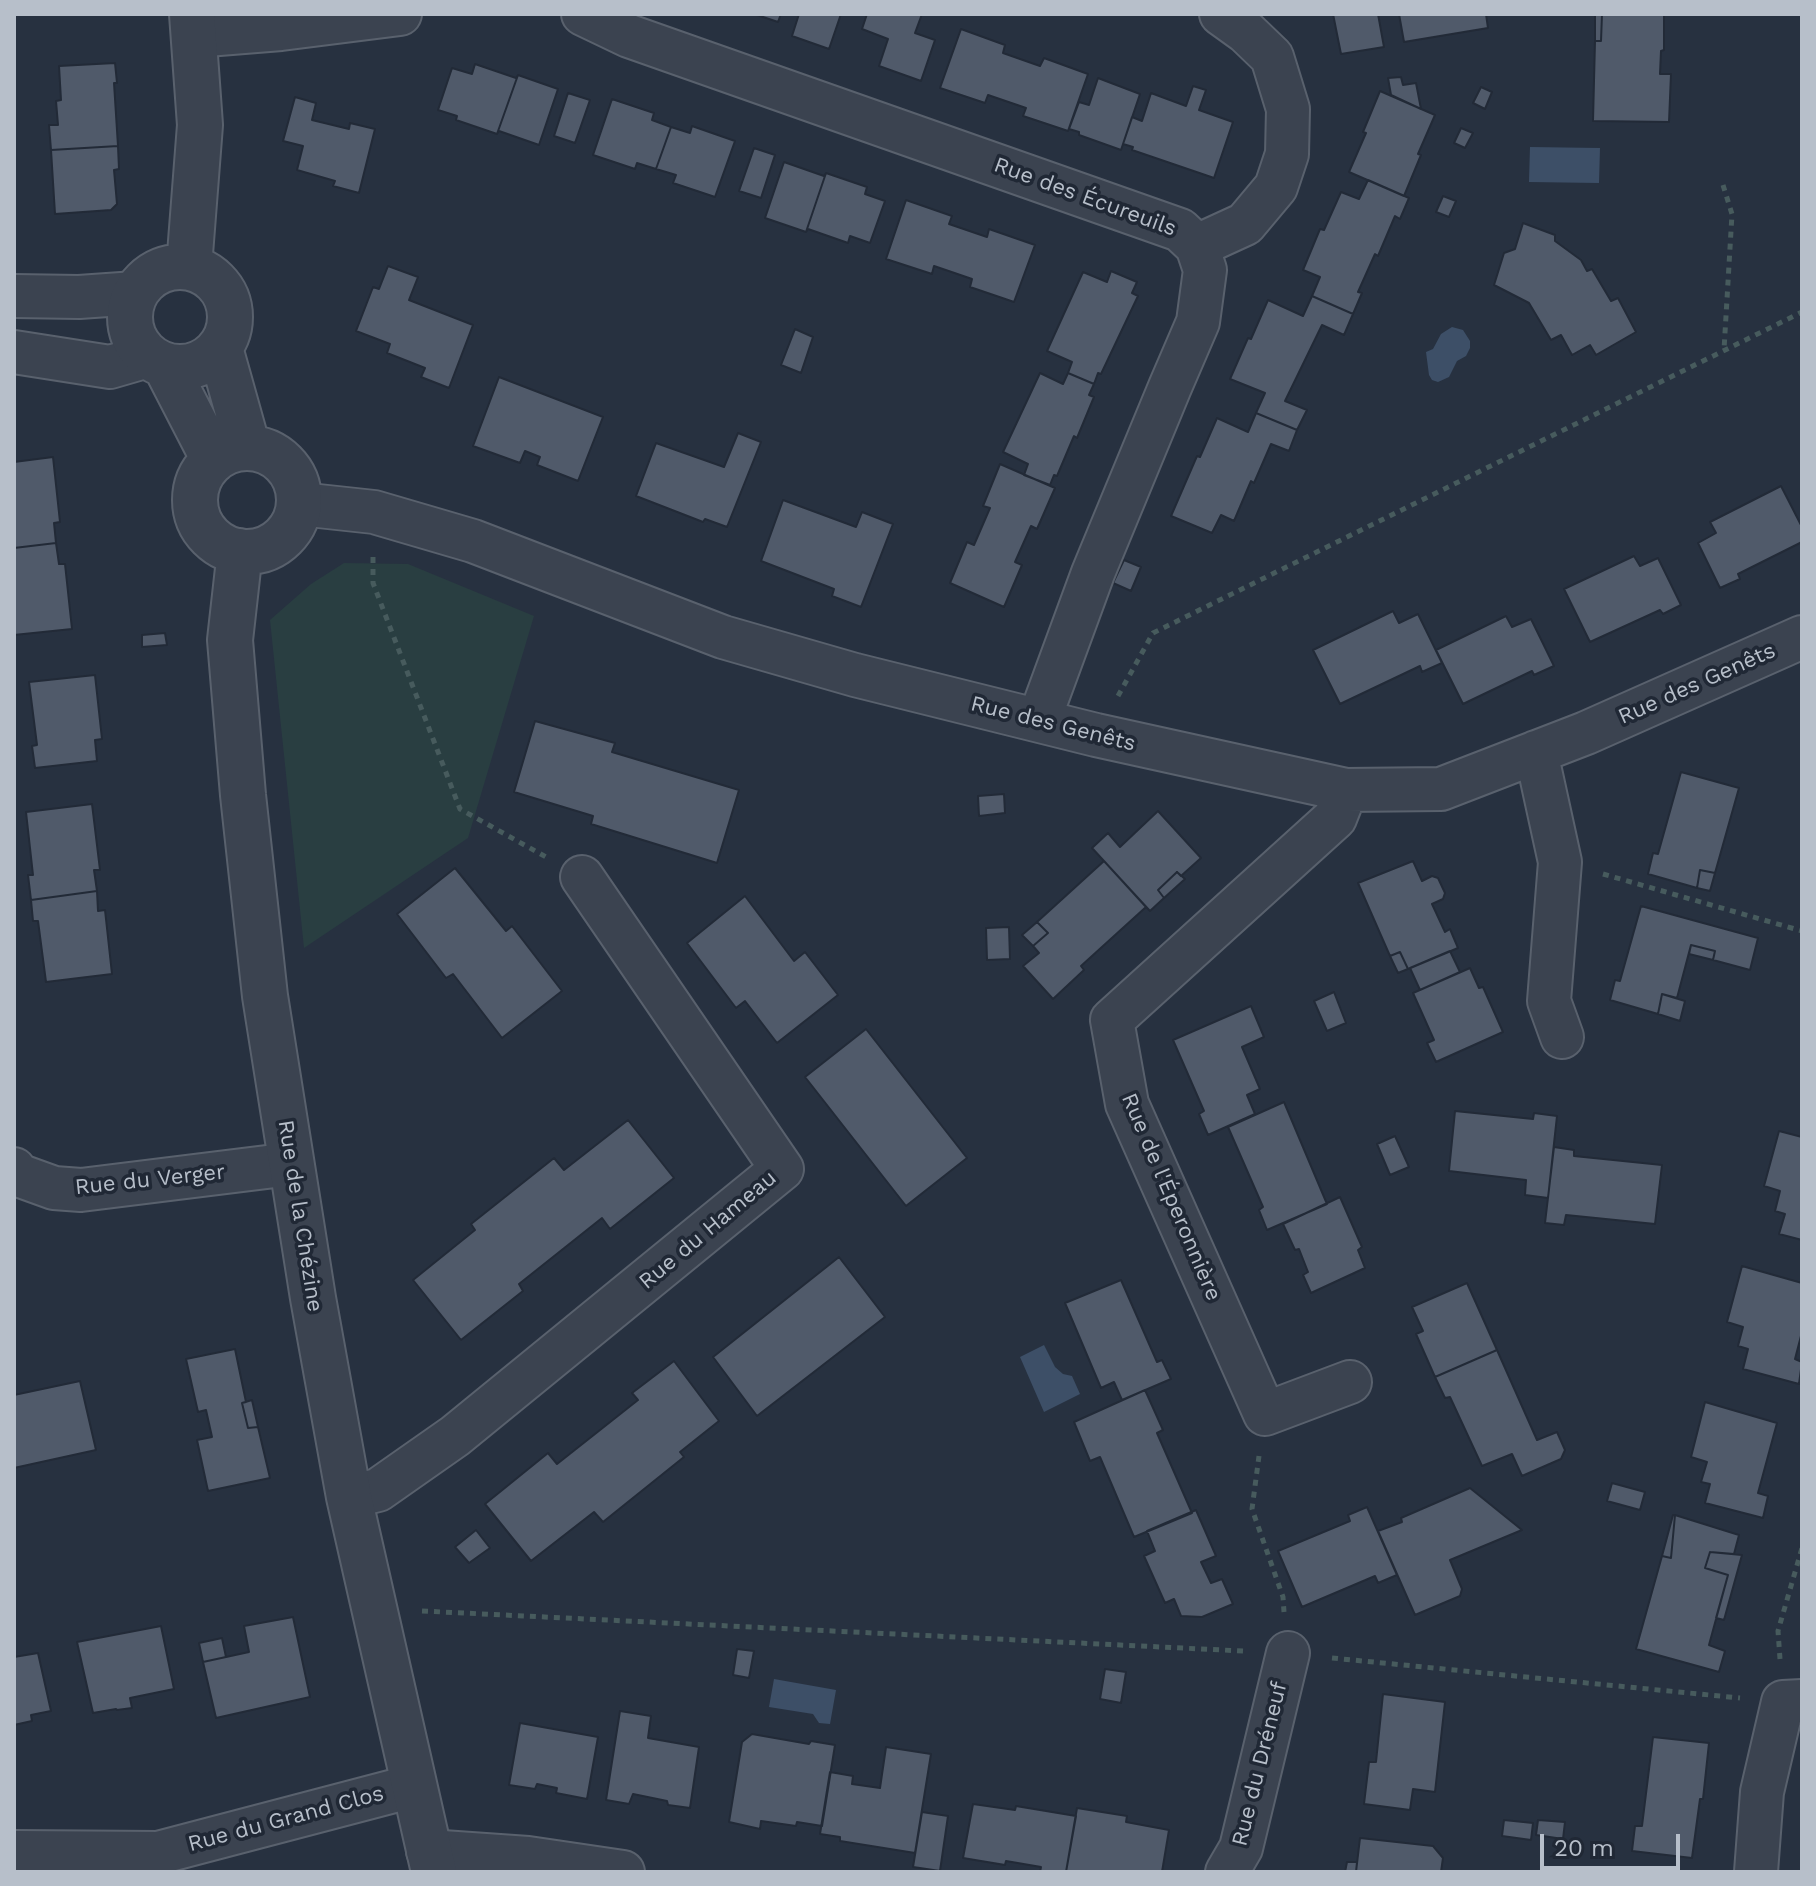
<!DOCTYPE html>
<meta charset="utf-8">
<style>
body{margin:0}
#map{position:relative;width:1816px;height:1886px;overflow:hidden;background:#273140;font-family:"Work Sans",sans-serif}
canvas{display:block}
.frame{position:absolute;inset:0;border:16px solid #b7bfca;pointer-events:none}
.scale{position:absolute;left:1540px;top:1834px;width:140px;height:36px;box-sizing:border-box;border:4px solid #b7bfca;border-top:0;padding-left:10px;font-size:24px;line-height:28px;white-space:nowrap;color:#b7bfca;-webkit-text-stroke:6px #202835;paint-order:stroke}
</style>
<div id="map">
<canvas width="1816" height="1886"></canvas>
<div class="frame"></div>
<div class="scale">20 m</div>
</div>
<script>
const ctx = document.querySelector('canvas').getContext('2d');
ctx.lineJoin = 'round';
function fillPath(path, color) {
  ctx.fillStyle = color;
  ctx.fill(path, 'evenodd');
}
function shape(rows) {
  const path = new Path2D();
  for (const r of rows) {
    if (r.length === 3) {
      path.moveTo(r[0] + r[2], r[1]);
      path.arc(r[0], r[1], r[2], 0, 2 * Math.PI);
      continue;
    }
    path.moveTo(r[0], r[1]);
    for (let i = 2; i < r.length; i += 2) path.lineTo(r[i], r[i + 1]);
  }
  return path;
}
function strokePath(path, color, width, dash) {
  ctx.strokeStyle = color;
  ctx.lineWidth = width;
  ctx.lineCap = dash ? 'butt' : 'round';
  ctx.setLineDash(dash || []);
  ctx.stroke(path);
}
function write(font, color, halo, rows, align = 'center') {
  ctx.font = font + ' "Work Sans",sans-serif';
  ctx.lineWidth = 7;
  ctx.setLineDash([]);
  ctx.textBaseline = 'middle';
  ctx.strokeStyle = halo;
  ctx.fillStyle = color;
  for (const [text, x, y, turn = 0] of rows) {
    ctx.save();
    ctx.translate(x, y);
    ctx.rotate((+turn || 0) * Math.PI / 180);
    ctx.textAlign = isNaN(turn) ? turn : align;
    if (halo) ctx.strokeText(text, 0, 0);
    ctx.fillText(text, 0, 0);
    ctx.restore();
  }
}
const green = shape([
 [344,563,408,564,534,616,468,838,304,948,270,620,311,584]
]);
const water = shape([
 [1530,147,1600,148,1599,183,1529,182],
 [1452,327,1463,330,1470,341,1470,348,1466,356,1457,361,1449,377,1438,382,1432,380,1429,375,1426,352,1433,349,1441,334],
 [1044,1345,1055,1367,1063,1374,1072,1376,1080,1394,1044,1412,1020,1357],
 [774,1679,836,1690,830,1724,819,1723,813,1714,769,1707]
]);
const building = shape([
 [754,14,781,14,778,22,754,14],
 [799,14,841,14,829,49,792,36,799,14],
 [867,14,922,14,915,33,935,40,921,81,879,66,888,39,862,29,867,14],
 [1333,14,1378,14,1384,47,1341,54,1333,14],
 [1399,14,1486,14,1488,28,1404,42,1399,14],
 [1595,14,1602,14,1601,41,1595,41,1595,14],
 [1602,14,1664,15,1664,50,1661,51,1660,74,1671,74,1669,122,1593,121,1595,41,1601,41,1602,14],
 [961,29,1005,45,1003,53,1040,66,1044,58,1088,74,1068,131,1023,116,1026,108,988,95,985,103,940,88,961,29],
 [115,63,117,83,114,83,118,146,51,150,49,125,58,125,56,101,61,100,59,66,115,63],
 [475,64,516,78,518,75,497,134,456,120,457,116,438,110,452,68,472,74,475,64],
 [518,75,558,89,539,145,499,131,497,134,518,75],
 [1401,77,1403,85,1416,83,1421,109,1391,95,1388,78,1401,77],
 [1098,78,1140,94,1121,150,1079,135,1079,132,1069,129,1079,102,1089,105,1098,78],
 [1193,86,1206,90,1199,110,1233,122,1214,178,1132,150,1133,147,1123,144,1132,117,1142,121,1151,93,1186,106,1193,86],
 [1481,87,1492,92,1485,109,1473,103,1481,87],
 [1380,91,1435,115,1418,154,1421,155,1404,196,1349,172,1366,133,1363,132,1380,91],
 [568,93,590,100,575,143,554,136,568,93],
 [295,97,316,103,312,120,349,129,350,123,375,129,359,193,333,186,335,181,297,170,303,146,283,141,295,97],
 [612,99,654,113,652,120,671,127,656,169,637,163,635,169,593,155,612,99],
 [692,126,735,141,715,197,673,183,676,175,656,169,671,127,690,133,692,126],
 [1461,128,1473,133,1465,148,1454,143,1461,128],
 [118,146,119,169,114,170,117,204,111,210,55,214,51,150,118,146],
 [754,148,775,155,761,198,739,191,754,148],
 [784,162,824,176,826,173,806,232,765,218,784,162],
 [826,173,867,187,865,194,885,201,870,243,850,236,848,243,808,229,806,232,826,173],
 [1368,180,1409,198,1400,219,1395,216,1378,256,1375,254,1358,292,1362,293,1353,314,1312,296,1320,277,1303,270,1320,229,1324,230,1341,192,1359,199,1368,180],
 [1443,196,1456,201,1449,217,1436,212,1443,196],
 [906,200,952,216,949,224,987,237,989,229,1035,245,1014,302,970,287,972,279,934,266,932,274,886,259,906,200],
 [1523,223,1555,235,1555,241,1581,260,1587,271,1592,269,1611,301,1618,298,1636,332,1596,355,1590,345,1572,355,1561,335,1551,340,1529,303,1494,285,1504,253,1515,249,1523,223],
 [388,266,418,277,409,300,473,325,449,388,421,377,425,368,387,353,390,344,356,331,373,287,379,289,388,266],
 [1111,271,1137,282,1132,293,1138,296,1101,374,1098,373,1094,384,1068,373,1072,362,1047,351,1083,272,1107,282,1111,271],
 [1312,296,1353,314,1344,335,1322,325,1285,401,1307,410,1297,430,1256,413,1265,393,1230,379,1248,338,1251,339,1268,300,1303,316,1312,296],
 [795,329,813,337,801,373,781,365,795,329],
 [1040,373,1063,384,1068,373,1094,384,1089,395,1094,397,1077,438,1074,436,1057,476,1054,475,1050,485,1024,475,1028,464,1003,452,1040,373],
 [499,377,603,417,578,481,537,465,540,457,525,451,520,463,473,446,499,377],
 [1256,413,1297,430,1289,451,1271,444,1254,483,1251,481,1234,521,1221,515,1212,533,1171,516,1197,456,1200,457,1217,418,1248,432,1256,413],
 [738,433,761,442,727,527,705,519,703,522,636,496,656,443,724,467,738,433],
 [53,457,60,522,54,523,56,543,14,548,14,462,53,457],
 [1000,464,1055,488,1037,529,1031,526,1015,562,1022,565,1004,607,950,583,967,542,974,545,990,508,983,506,1000,464],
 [1781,486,1802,527,1802,542,1738,574,1740,579,1720,588,1698,543,1716,533,1710,522,1781,486],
 [783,500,856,527,862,512,893,524,861,607,832,596,834,589,761,561,783,500],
 [56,543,59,564,65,564,72,629,14,635,14,548,56,543],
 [1634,556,1640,566,1658,558,1681,605,1663,614,1660,610,1590,642,1564,589,1634,556],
 [1124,560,1141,567,1131,591,1113,583,1124,560],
 [1393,611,1399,623,1418,614,1442,663,1422,672,1420,666,1340,704,1313,650,1393,611],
 [1506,616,1512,627,1531,619,1554,666,1534,675,1532,671,1463,704,1436,650,1506,616],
 [165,633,167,645,142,647,142,635,165,633],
 [95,675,102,739,95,740,97,761,35,768,32,746,37,745,29,682,95,675],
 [535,721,615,743,612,752,739,790,717,863,591,824,593,816,514,792,535,721],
 [1681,772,1739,788,1715,873,1700,870,1697,888,1648,874,1653,853,1658,854,1681,772],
 [1004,794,1005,813,979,816,978,796,1004,794],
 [92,804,100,870,94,870,97,891,31,900,28,875,33,875,26,812,92,804],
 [1158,811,1201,858,1181,876,1177,872,1158,890,1164,898,1150,911,1092,848,1108,833,1120,847,1158,811],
 [1104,861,1146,907,1081,966,1084,970,1053,999,1023,966,1039,953,1033,946,1048,933,1037,922,1104,861],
 [1413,861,1422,881,1432,876,1438,878,1445,893,1443,899,1432,904,1445,932,1450,929,1458,948,1408,969,1400,952,1390,956,1358,883,1413,861],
 [455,868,506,931,512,926,562,991,502,1038,453,974,446,978,397,914,455,868],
 [1700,870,1715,873,1710,891,1697,888,1700,870],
 [1177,872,1185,879,1164,898,1158,890,1177,872],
 [97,891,98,911,105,910,112,974,46,982,38,921,33,921,31,900,97,891],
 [745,896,794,961,805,952,838,995,777,1043,745,1001,736,1008,687,943,745,896],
 [1641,906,1758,938,1750,970,1713,960,1715,951,1691,945,1677,998,1662,994,1658,1014,1610,1000,1615,980,1620,981,1641,906],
 [1037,922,1048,933,1033,946,1022,935,1037,922],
 [1009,927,1010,959,987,960,986,928,1009,927],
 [1691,945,1715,951,1713,960,1689,954,1691,945],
 [1450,951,1460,972,1420,990,1410,968,1450,951],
 [1400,952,1408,969,1398,973,1390,956,1400,952],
 [1470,968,1479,988,1483,987,1503,1032,1436,1062,1427,1043,1434,1040,1413,993,1470,968],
 [1334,992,1346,1023,1327,1031,1314,1001,1334,992],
 [1662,994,1685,1001,1680,1021,1658,1014,1662,994],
 [1251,1006,1264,1037,1242,1047,1260,1089,1247,1095,1255,1114,1208,1135,1199,1114,1204,1111,1173,1040,1251,1006],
 [866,1029,967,1158,906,1206,805,1077,866,1029],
 [1284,1102,1327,1204,1267,1230,1259,1210,1263,1207,1228,1127,1284,1102],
 [1455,1111,1533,1119,1534,1113,1557,1116,1548,1198,1525,1195,1526,1180,1449,1171,1455,1111],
 [628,1120,674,1178,610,1229,602,1218,519,1284,523,1291,461,1340,413,1280,475,1230,471,1224,554,1158,564,1170,628,1120],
 [1779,1131,1802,1137,1802,1240,1779,1234,1785,1214,1775,1211,1780,1191,1764,1186,1779,1131],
 [1395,1136,1409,1167,1390,1175,1377,1144,1395,1136],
 [1554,1147,1574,1150,1574,1156,1662,1165,1655,1224,1566,1215,1564,1225,1545,1223,1554,1147],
 [1340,1197,1362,1247,1358,1250,1365,1268,1311,1293,1303,1275,1308,1272,1299,1249,1295,1250,1283,1224,1340,1197],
 [839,1257,885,1317,757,1416,713,1357,839,1257],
 [1742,1266,1802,1283,1802,1332,1795,1359,1802,1362,1799,1384,1743,1369,1748,1349,1738,1346,1743,1327,1727,1322,1742,1266],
 [1121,1280,1157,1362,1162,1360,1171,1379,1122,1400,1114,1382,1101,1388,1065,1303,1121,1280],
 [1467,1283,1497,1350,1435,1377,1416,1334,1423,1331,1412,1307,1467,1283],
 [235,1349,246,1402,242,1403,248,1428,258,1427,270,1478,208,1491,197,1440,212,1437,206,1410,198,1412,186,1359,235,1349],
 [1497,1350,1537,1440,1557,1432,1565,1450,1561,1459,1522,1476,1512,1454,1482,1466,1450,1397,1445,1398,1435,1377,1497,1350],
 [674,1361,719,1421,680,1452,684,1457,603,1522,594,1512,531,1561,485,1504,548,1453,557,1464,638,1400,632,1393,674,1361],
 [80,1381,96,1450,14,1468,14,1395,80,1381],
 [1145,1390,1163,1430,1157,1433,1192,1513,1134,1537,1100,1457,1090,1461,1074,1422,1145,1390],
 [252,1400,258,1427,248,1428,242,1403,252,1400],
 [1705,1402,1777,1423,1758,1493,1768,1496,1763,1518,1705,1503,1710,1484,1701,1482,1707,1462,1691,1457,1705,1402],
 [1612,1483,1645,1492,1640,1510,1607,1501,1612,1483],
 [1470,1488,1522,1530,1450,1560,1462,1589,1460,1596,1415,1615,1378,1531,1402,1522,1401,1518,1470,1488],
 [1367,1507,1397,1575,1378,1583,1375,1576,1302,1607,1278,1551,1350,1521,1348,1515,1367,1507],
 [1196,1510,1216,1556,1201,1562,1211,1583,1222,1579,1233,1604,1202,1617,1181,1616,1174,1599,1165,1603,1144,1556,1155,1551,1147,1531,1196,1510],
 [1673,1515,1675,1515,1671,1558,1662,1556,1673,1515],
 [1675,1515,1739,1535,1734,1554,1710,1552,1705,1568,1728,1575,1709,1645,1725,1651,1719,1672,1636,1649,1662,1556,1671,1558,1675,1515],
 [476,1530,490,1548,469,1563,455,1547,476,1530],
 [1710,1552,1742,1555,1724,1620,1716,1618,1728,1575,1705,1568,1710,1552],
 [293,1617,310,1697,216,1718,203,1662,249,1652,244,1626,293,1617],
 [161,1626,174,1689,130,1698,132,1708,117,1710,116,1709,93,1713,77,1642,161,1626],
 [222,1638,226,1657,203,1662,199,1643,222,1638],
 [737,1649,754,1651,749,1678,733,1675,737,1649],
 [38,1653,51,1711,31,1715,32,1721,14,1725,14,1657,38,1653],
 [1105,1669,1126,1672,1121,1703,1100,1699,1105,1669],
 [1383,1694,1445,1702,1435,1792,1413,1789,1410,1810,1364,1804,1369,1762,1376,1762,1383,1694],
 [620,1711,651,1716,648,1738,699,1747,690,1808,668,1805,667,1801,633,1794,629,1804,606,1800,620,1711],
 [520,1723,598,1737,587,1799,556,1793,557,1788,537,1784,535,1789,509,1785,520,1723],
 [752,1734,809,1744,811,1741,835,1745,822,1826,797,1822,796,1826,761,1821,760,1829,729,1822,742,1742,752,1734],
 [1653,1737,1709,1743,1703,1799,1700,1799,1692,1858,1632,1851,1635,1826,1642,1826,1653,1737],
 [886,1747,931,1754,915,1853,840,1841,840,1837,820,1834,830,1772,853,1776,852,1784,880,1788,886,1747],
 [973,1804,1015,1810,1016,1806,1076,1816,1066,1872,1040,1872,1041,1867,1006,1861,1005,1865,963,1858,973,1804],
 [1077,1808,1127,1816,1126,1822,1169,1830,1162,1872,1066,1872,1077,1808],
 [922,1812,948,1816,940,1871,913,1867,922,1812],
 [1504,1820,1533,1823,1531,1840,1502,1836,1504,1820],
 [1538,1820,1565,1822,1563,1839,1536,1835,1538,1820],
 [1360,1838,1433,1846,1443,1858,1441,1872,1356,1872,1360,1838],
 [1347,1862,1357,1862,1356,1872,1345,1872,1347,1862]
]);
const path = shape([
 [1723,185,1732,214,1724,350],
 [373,557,373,583,460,809,546,857],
 [1118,696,1153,633,1802,312],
 [1603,874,1802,931],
 [1259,1456,1252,1509,1283,1597,1284,1612],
 [422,1611,1243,1651],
 [1332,1658,1740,1698],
 [1780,1659,1778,1631,1802,1548]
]);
const minor = shape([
 [583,14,629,36,1180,230,1197,246,1205,270,1198,322,1170,387,1093,573,1039,720],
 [194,36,281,29,400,14],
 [1197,246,1245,224,1276,187,1287,154,1288,109,1272,57,1246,32,1221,14],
 [14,296,79,297,136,293],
 [14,352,110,367,148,356],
 [300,504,374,512,473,541,723,637,855,675,1096,735,1346,790,1441,789,1586,733,1802,637],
 [1536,752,1560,862,1549,1001,1562,1037],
 [1346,790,1335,818,1112,1020,1127,1104,1265,1414,1350,1382],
 [14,1169,18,1175,54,1188,81,1190,291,1164],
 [349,1497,378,1490,455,1436,782,1169,582,877],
 [428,1851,528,1858,623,1872],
 [14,1852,158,1853,413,1786],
 [1227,1872,1241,1848,1288,1653],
 [1756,1872,1762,1792,1783,1702,1802,1701]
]);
const tertiary = shape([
 [180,317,50],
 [189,267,200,125,192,14],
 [220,348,248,448],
 [165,365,214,460],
 [247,500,52],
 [240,551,230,640,243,795,265,996,313,1298,349,1497,434,1872]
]);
const streetNames = [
 ["Rue des Écureuils",1085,197,20],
 ["Rue des Genêts",1697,684,-24],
 ["Rue des Genêts",1053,724,14],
 ["Rue du Verger",150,1180,-6],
 ["Rue de l'Éperonnière",1171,1197,67],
 ["Rue de la Chézine",300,1216,81],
 ["Rue du Hameau",708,1230,-40],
 ["Rue du Dréneuf",1260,1764,-76],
 ["Rue du Grand Clos",286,1819,-15]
];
fillPath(green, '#293e41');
fillPath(water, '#3d4f67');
fillPath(building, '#505a6a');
strokePath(building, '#222a37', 2);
strokePath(minor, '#59616d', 46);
strokePath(tertiary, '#59616d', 48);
strokePath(path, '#475b5d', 5, [6, 6]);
strokePath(minor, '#3b4350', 42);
strokePath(tertiary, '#3b4350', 44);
write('22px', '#b7bfca', '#202835', streetNames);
</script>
